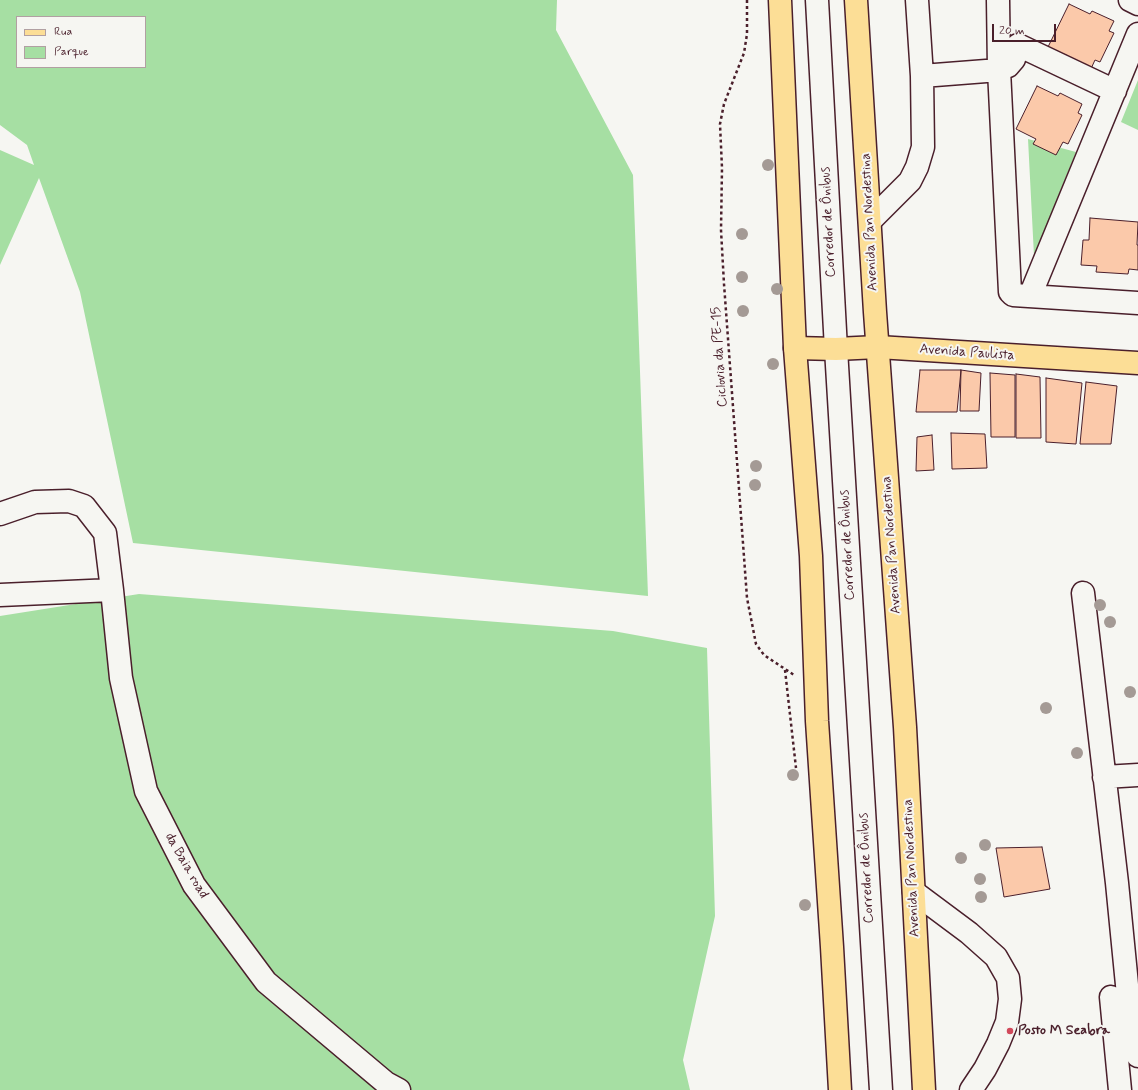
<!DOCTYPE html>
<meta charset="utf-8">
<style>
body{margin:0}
#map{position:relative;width:1138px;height:1090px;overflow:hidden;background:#f6f6f2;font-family:Mynerve,sans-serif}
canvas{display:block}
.legend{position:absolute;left:16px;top:16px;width:130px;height:52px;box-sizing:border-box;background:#f6f6f2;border:1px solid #b1a0a2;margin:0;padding:5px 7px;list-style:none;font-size:12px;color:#4a1f2b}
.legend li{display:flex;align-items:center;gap:8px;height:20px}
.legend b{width:20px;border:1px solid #b1a0a2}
.scale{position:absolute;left:992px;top:24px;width:64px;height:18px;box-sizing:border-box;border:2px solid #4a1f2b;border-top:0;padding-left:5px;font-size:12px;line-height:14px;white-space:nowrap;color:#4a1f2b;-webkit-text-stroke:3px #f6f6f2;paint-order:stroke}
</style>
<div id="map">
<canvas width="1138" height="1090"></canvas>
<ul class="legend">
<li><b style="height:5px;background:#fcde96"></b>Rua</li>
<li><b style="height:11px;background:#a6dfa3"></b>Parque</li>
</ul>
<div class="scale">20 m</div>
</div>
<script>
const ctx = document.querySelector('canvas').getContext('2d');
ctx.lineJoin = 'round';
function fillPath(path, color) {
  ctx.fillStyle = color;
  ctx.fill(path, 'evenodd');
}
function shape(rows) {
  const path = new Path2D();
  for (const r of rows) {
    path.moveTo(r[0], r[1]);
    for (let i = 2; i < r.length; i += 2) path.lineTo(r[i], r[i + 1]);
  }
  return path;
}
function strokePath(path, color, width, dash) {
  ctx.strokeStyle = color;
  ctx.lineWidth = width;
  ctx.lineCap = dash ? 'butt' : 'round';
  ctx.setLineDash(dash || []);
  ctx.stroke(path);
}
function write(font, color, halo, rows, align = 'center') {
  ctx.font = font + ' Mynerve,sans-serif';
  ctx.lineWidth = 4;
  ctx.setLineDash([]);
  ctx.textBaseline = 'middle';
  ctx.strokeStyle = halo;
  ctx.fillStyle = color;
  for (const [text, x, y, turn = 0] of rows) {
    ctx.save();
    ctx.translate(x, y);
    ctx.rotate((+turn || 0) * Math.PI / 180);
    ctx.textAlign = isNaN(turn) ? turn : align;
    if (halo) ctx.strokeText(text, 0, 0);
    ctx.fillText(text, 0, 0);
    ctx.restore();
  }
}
const green = shape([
 [0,0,557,0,556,30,633,175,648,596,133,543,80,292,39,178,0,265,0,150,34,165,27,145,0,125],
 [17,17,145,17,145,67,17,67],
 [1138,80,1138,130,1121,122],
 [1028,139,1076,152,1034,256],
 [139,594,613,631,707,648,715,916,683,1060,690,1090,0,1090,0,616]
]);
const building = shape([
 [1069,4,1090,14,1092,11,1114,21,1109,31,1114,33,1100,62,1095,60,1089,73,1065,61,1068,56,1048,47,1069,4],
 [1037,86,1058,96,1060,93,1082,104,1078,113,1082,115,1068,144,1063,142,1056,155,1033,144,1036,139,1016,129,1037,86],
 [1090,218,1138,222,1137,245,1138,245,1138,270,1129,269,1128,274,1096,272,1097,266,1081,265,1083,240,1089,240,1090,218],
 [920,370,961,370,957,412,916,412,920,370],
 [961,370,981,373,979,411,960,411,961,370],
 [990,373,1015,375,1015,437,991,437,990,373],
 [1016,374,1040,377,1041,438,1016,438,1016,374],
 [1046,378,1082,383,1076,444,1046,442,1046,378],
 [1086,382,1117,386,1111,444,1080,444,1086,382],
 [951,433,985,434,987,468,952,469,951,433],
 [932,435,934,470,916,471,917,437,932,435],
 [1042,847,1050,889,1004,897,996,848,1042,847]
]);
const path = shape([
 [747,0,747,34,744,53,724,104,720,124,722,168,721,230,724,284,747,598,756,644,764,655,794,675],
 [785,670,796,768]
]);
const minor = shape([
 [817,0,836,349,881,1090],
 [998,0,999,70,1010,292,1013,295,1138,303],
 [1130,0,1138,4],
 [922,76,999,70,1008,66,1014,59,1018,45,1115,91],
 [870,221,910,181,917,167,923,147,922,76,917,0],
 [1030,296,1138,34],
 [0,514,35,502,69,501,84,506,105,533,112,590,121,678,146,791,194,885,266,982,386,1083,399,1090],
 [1083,593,1117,883,1129,1005,1138,1056],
 [0,595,112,590],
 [1104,777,1138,775],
 [914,892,969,933,996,957,1008,978,1010,999,1007,1022,998,1044,985,1069,971,1090],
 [1111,997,1120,1090]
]);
const major = shape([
 [795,348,836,349,878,347,1138,363]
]);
const highway = shape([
 [780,0,795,348,811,556,817,721,832,947,840,1090],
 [856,0,875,312,905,727,924,1090]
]);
const trees = [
 [768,165],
 [742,234],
 [742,277],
 [777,289],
 [743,311],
 [773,364],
 [756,466],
 [755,485],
 [1100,605],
 [1110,622],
 [1130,692],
 [1046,708],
 [1077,753],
 [793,775],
 [985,845],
 [961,858],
 [980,879],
 [981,897],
 [805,905]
];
const markers = [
 [1010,1031,4,"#d1495b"]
];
const streetNames = [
 ["Corredor de Ônibus",829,222,-93],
 ["Avenida Pan Nordestina",870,222,-93],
 ["Avenida Paulista",967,353,4],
 ["Ciclovia da PE-15",720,357,-94],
 ["Corredor de Ônibus",848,545,-93],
 ["Avenida Pan Nordestina",892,545,-94],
 ["da Baia road",186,866,60],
 ["Corredor de Ônibus",867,868,-93],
 ["Avenida Pan Nordestina",912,868,-93]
];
const poiNames = [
 ["Posto M Seabra",1018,1031]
];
fillPath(green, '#a6dfa3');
fillPath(building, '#fbc9aa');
strokePath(building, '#4a1f2b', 1);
strokePath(minor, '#4a1f2b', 25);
strokePath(major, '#4a1f2b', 25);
strokePath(highway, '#4a1f2b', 25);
strokePath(path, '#4a1f2b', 2.5, [3, 3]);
strokePath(minor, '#f6f6f2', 22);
strokePath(major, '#fcde96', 22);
strokePath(highway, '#fcde96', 22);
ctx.fillStyle = '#a49a95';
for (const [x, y] of trees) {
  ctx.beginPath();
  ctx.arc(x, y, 6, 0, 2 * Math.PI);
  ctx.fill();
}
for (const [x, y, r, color] of markers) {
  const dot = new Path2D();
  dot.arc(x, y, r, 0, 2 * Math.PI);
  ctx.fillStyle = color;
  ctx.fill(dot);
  strokePath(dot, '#f6f6f2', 1.5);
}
write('14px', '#4a1f2b', '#f6f6f2', streetNames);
write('bold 14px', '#4a1f2b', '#f6f6f2', poiNames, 'left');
</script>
